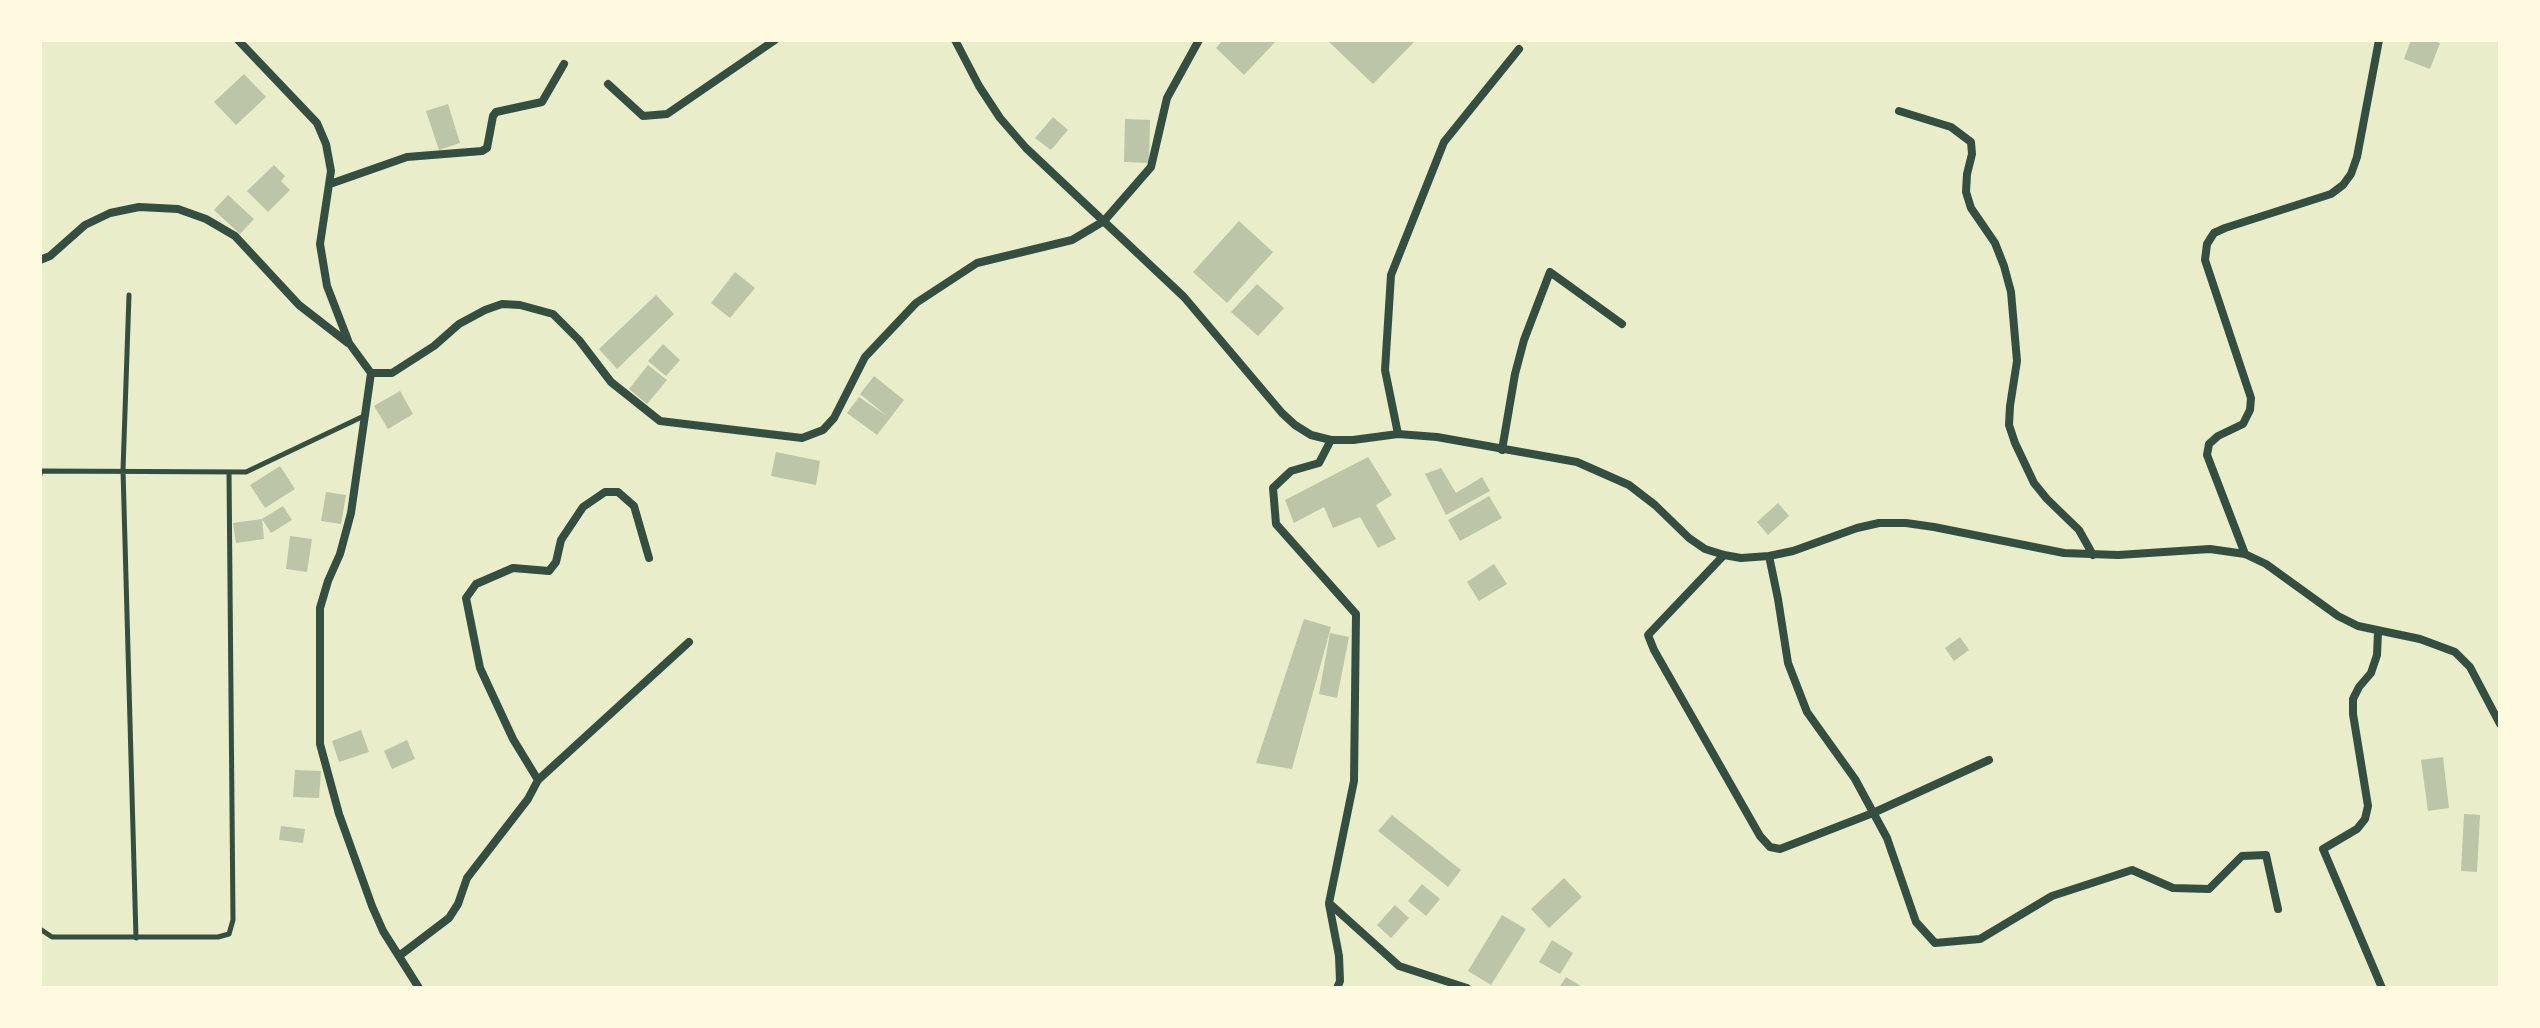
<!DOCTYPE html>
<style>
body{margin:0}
#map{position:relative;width:2540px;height:1028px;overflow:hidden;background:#e9edc9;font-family:"Asap Condensed",sans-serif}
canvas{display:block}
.frame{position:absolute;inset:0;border:42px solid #fefae0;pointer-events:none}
</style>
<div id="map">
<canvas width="2540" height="1028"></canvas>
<div class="frame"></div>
</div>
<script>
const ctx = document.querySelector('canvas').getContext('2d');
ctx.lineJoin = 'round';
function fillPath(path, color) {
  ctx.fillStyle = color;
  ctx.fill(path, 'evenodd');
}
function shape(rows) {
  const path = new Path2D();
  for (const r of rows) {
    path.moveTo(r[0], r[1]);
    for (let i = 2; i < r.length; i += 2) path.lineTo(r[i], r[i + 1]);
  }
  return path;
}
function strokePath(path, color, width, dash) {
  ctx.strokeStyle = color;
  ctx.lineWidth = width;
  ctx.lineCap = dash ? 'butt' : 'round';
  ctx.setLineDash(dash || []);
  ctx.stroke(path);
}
const building = shape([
 [1223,40,1277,40,1244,75,1216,48],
 [1327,40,1416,40,1373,84],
 [2411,40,2432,40,2440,43,2430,69,2404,59],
 [244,74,266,97,236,125,214,102],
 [448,104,460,143,439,150,426,111],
 [1053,117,1068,130,1051,150,1035,138],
 [1125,119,1150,120,1149,163,1124,162],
 [274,165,285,176,281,181,290,190,268,212,247,191],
 [228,195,254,219,240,234,214,210],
 [1239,221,1273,252,1227,303,1193,272],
 [735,272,755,288,730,318,711,303],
 [1257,284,1284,308,1258,336,1231,312],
 [656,295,674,314,617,369,599,349],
 [663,344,680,360,666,376,648,361],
 [648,365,667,380,647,404,629,389],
 [874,376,904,400,877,435,847,413,859,397,887,416,860,394],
 [400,391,413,414,388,429,374,406],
 [776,452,820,461,816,485,771,476],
 [1368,457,1392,495,1376,505,1396,539,1378,548,1360,517,1333,528,1324,507,1294,523,1285,500],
 [280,466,295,489,265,508,250,485],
 [1441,468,1456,493,1482,477,1490,491,1446,515,1425,474],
 [326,492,346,495,341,524,321,521],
 [1489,496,1502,518,1460,541,1448,520],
 [1778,503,1789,516,1768,535,1757,522],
 [283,506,292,520,271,533,262,519],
 [262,519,264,539,236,543,233,523],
 [290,536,312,539,307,572,286,569],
 [1494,564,1507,584,1479,601,1467,582],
 [1304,619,1331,627,1292,769,1256,763],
 [1330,633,1349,637,1337,698,1319,694],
 [1960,637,1969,650,1954,661,1945,648],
 [361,730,369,752,339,762,332,741],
 [407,740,415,759,392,769,384,751],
 [2443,757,2449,808,2428,811,2421,760],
 [295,770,321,771,319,798,293,797],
 [2464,814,2480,815,2477,872,2461,871],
 [1392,815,1461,870,1448,887,1378,831],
 [281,826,305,829,303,843,279,840],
 [1564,878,1582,897,1549,928,1531,909],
 [1422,884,1440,899,1426,916,1408,901],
 [1395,905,1409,918,1391,938,1377,925],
 [1502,915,1526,929,1491,985,1468,971],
 [1552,940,1573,953,1560,974,1539,962],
 [1566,977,1584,988,1559,988]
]);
const service = shape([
 [129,295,123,470,136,938],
 [40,475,40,471,246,472,366,415],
 [40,929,52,937,218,937,229,934,233,920,229,472]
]);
const minor = shape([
 [238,40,317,123,326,144,331,171,320,244,327,286,349,343,371,373],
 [955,40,979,86,1000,118,1026,148,1184,297,1282,413,1295,425,1311,435,1331,440,1353,440,1398,434,1437,437,1577,462,1629,485,1655,505,1689,538,1705,549,1724,555,1741,558,1769,556,1793,551,1857,528,1879,523,1906,523,1934,527,2064,553,2118,555,2210,549,2245,554,2266,564,2338,616,2358,626,2420,639,2455,652,2470,667,2500,724],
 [608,84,643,116,667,114,775,40],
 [1899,111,1951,127,1971,142,1972,154,1967,174,1966,192,1971,208,1995,243,2004,266,2011,292,2017,361,2010,406,2009,425,2015,443,2034,483,2047,499,2079,530,2093,555],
 [330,184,407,157,482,151,487,148,493,116,496,112,542,102,564,64],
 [40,260,50,256,85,225,110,213,139,207,178,209,206,219,235,236,299,305,348,343],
 [371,373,392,373,434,346,459,324,485,310,502,304,520,305,553,314,579,340,611,382,660,421,802,438,823,430,834,418,865,357,916,303,977,263,1072,240,1104,221,1151,167,1167,98,1199,40],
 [371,373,351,513,340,554,328,581,320,608,320,744,339,814,372,906,383,931,419,988],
 [1398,434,1385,370,1391,275,1444,142,1519,49],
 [1331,440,1319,463,1291,471,1273,488,1276,524,1356,614,1354,781,1329,903,1399,966,1467,988],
 [1502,450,1515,374,1524,340,1550,272,1622,324],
 [2245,554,2207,455,2209,444,2218,436,2243,424,2250,410,2251,398,2205,260,2207,244,2214,233,2225,228,2331,194,2343,185,2351,174,2357,157,2379,40],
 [1724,555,1648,635,1654,650,1760,836,1770,847,1780,849,1873,813,1989,760],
 [1769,556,1778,599,1788,663,1807,712,1855,779,1887,838,1916,922,1935,943,1980,939,2052,896,2132,870,2173,888,2209,889,2242,856,2266,855,2278,909],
 [2378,632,2377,655,2371,673,2359,687,2353,699,2353,714,2368,806,2365,819,2357,829,2323,849,2382,988],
 [538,780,513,739,480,668,466,598,476,584,513,568,549,571,556,562,561,540,583,507,605,492,618,492,634,506,649,558],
 [1329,904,1339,956,1340,981,1337,988],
 [399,956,449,918,458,904,467,878,528,799,538,780,689,642]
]);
fillPath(building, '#bcc5a7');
strokePath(service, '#344e41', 5);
strokePath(minor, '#344e41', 8);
</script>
